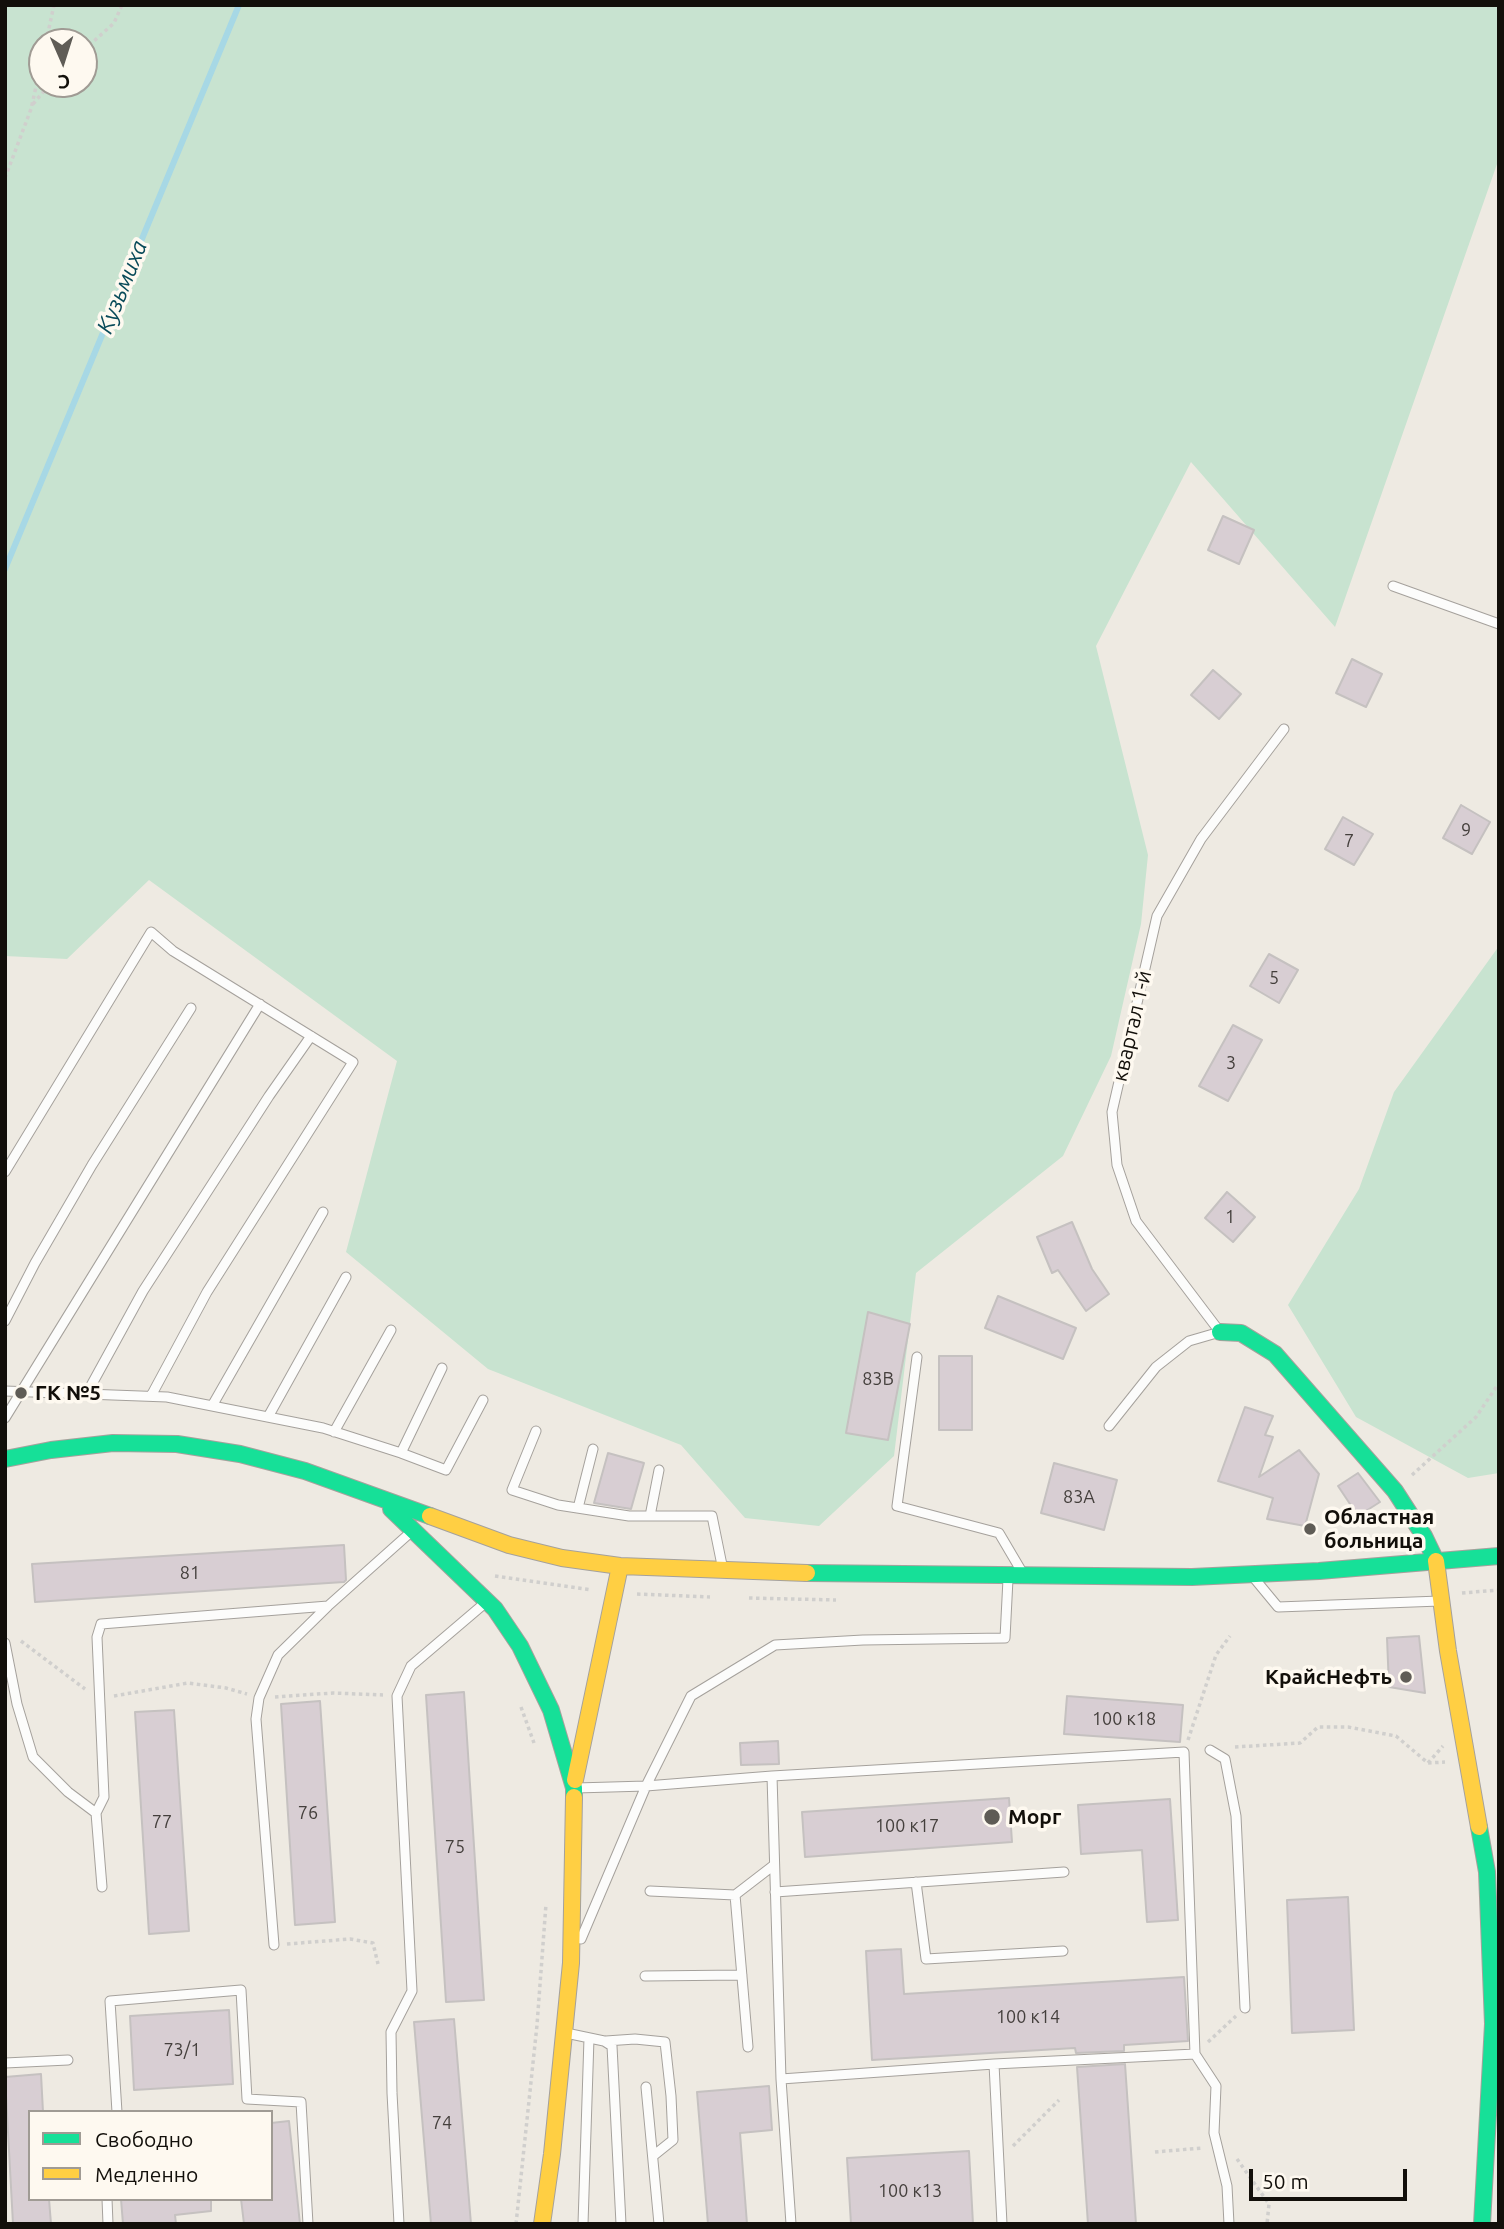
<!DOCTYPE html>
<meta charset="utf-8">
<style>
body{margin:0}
#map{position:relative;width:1504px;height:2229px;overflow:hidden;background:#eeeae2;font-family:Ubuntu,sans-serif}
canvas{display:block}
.frame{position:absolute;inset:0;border:7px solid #120f0a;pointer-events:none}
.legend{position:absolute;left:28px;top:2110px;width:245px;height:91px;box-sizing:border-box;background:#fef9f0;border:2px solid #a09b94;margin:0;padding:9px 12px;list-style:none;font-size:21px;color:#120f0a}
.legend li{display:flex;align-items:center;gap:14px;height:35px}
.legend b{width:35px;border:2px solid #a09b94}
.north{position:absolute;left:28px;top:28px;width:70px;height:70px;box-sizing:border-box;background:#fef9f0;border:2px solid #a09b94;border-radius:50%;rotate:177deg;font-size:19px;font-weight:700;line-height:28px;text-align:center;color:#120f0a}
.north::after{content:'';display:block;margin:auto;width:24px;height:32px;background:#5f5c56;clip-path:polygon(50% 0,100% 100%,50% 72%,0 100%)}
.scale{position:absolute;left:1249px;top:2169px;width:158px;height:32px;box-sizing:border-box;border:4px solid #120f0a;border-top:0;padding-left:9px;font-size:21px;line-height:24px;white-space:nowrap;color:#120f0a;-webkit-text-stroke:5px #fef9f0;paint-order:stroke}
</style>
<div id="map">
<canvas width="1504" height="2229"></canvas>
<div class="frame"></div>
<ul class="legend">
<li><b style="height:9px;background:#16e098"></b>Свободно</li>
<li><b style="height:9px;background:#ffcf43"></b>Медленно</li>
</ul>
<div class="north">С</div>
<div class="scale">50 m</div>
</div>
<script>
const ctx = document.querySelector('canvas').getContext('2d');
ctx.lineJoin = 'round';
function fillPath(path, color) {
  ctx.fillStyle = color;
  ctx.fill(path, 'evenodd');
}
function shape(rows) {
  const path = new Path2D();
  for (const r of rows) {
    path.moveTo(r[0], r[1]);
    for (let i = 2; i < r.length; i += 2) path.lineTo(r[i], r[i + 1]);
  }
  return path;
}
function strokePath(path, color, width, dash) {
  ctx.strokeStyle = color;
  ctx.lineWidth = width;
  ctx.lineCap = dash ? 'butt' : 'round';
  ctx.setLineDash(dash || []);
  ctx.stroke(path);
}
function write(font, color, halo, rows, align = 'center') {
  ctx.font = font + ' Ubuntu,sans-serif';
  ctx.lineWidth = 7;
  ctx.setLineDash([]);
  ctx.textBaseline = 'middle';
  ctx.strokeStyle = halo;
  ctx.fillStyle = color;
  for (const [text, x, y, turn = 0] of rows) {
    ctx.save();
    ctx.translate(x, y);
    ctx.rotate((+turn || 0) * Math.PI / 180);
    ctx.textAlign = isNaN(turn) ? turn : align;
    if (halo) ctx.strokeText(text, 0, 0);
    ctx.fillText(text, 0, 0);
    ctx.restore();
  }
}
const green = shape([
 [5,5,1499,5,1499,164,1497,164,1335,627,1191,462,1096,646,1148,855,1141,924,1111,1056,1063,1156,916,1273,894,1456,819,1526,745,1518,681,1445,488,1369,346,1252,397,1061,149,880,67,959,5,956],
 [42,42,84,42,84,84,42,84],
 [1499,946,1499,1473,1468,1478,1356,1417,1288,1305,1359,1189,1394,1092]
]);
const stream = shape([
 [5,569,239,5]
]);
const building = shape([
 [1223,516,1254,530,1239,564,1208,550,1223,516],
 [1352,659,1382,674,1366,707,1336,693,1352,659],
 [1213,670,1241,694,1219,719,1191,695,1213,670],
 [1461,805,1490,822,1472,854,1443,838,1461,805],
 [1343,817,1373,834,1354,865,1325,849,1343,817],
 [1269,954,1298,970,1279,1003,1250,986,1269,954],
 [1233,1025,1262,1040,1228,1101,1199,1086,1233,1025],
 [1227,1192,1255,1217,1233,1242,1205,1218,1227,1192],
 [1072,1222,1092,1269,1109,1294,1086,1311,1058,1270,1052,1273,1037,1237,1072,1222],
 [998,1296,1076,1328,1063,1359,985,1328,998,1296],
 [868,1312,910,1324,888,1440,846,1433,868,1312],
 [939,1356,972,1356,972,1430,939,1430,939,1356],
 [1245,1407,1273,1416,1265,1435,1273,1437,1259,1477,1299,1450,1319,1474,1305,1526,1267,1519,1273,1498,1218,1481,1245,1407],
 [608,1453,644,1463,631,1509,594,1503,608,1453],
 [1054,1463,1117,1480,1104,1530,1041,1513,1054,1463],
 [1358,1473,1380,1502,1358,1516,1338,1486,1358,1473],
 [344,1545,346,1580,344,1582,35,1602,32,1564,344,1545],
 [1419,1636,1425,1693,1389,1687,1387,1638,1419,1636],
 [464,1692,484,2000,446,2002,426,1695,464,1692],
 [1067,1696,1183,1705,1180,1742,1064,1734,1067,1696],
 [320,1701,335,1922,295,1925,281,1704,320,1701],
 [174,1710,189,1931,149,1934,135,1712,174,1710],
 [778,1741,779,1764,741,1765,740,1743,778,1741],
 [1009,1798,1012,1842,805,1857,802,1812,1009,1798],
 [1170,1799,1178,1920,1147,1922,1142,1850,1081,1854,1078,1805,1170,1799],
 [1348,1897,1354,2030,1292,2033,1287,1900,1348,1897],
 [901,1949,904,1994,1184,1977,1188,2041,1124,2045,1124,2051,1076,2053,1075,2048,872,2060,866,1951,901,1949],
 [229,2010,233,2084,134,2090,130,2016,229,2010],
 [454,2019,471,2224,431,2224,414,2022,454,2019],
 [1125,2064,1136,2224,1088,2224,1077,2067,1125,2064],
 [41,2074,43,2112,30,2112,30,2199,49,2199,51,2224,13,2224,5,2077,41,2074],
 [769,2086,772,2130,740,2133,747,2224,708,2224,697,2092,769,2086],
 [289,2121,300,2224,244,2224,241,2199,271,2199,271,2123,289,2121],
 [969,2151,973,2224,851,2224,847,2158,969,2151],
 [121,2199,211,2199,211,2211,175,2215,176,2224,123,2224,121,2199]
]);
const path = shape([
 [46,42,54,5],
 [84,50,114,23,122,5],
 [33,104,50,84],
 [5,178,31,109,42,60],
 [1412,1475,1476,1417,1499,1383],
 [495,1576,592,1590],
 [1462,1593,1499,1590],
 [637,1594,710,1597],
 [749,1598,836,1600],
 [21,1641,85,1689],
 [114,1696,188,1683,226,1688,247,1694],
 [275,1697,333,1693,383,1695],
 [521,1707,534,1743],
 [1188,1740,1216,1655,1230,1636],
 [1235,1747,1300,1743,1318,1727,1348,1727,1396,1736,1428,1763,1445,1762],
 [1428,1763,1443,1746],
 [287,1944,350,1939,373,1943,378,1964],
 [1208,2042,1236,2016],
 [1013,2146,1059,2100],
 [1155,2152,1202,2148],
 [1237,2159,1269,2204,1267,2224],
 [516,2224,537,2025,546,1904]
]);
const lane = shape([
 [1393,586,1499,624],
 [5,1172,151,932,173,951,353,1062,207,1292,151,1396],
 [5,1321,35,1263,92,1165,191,1008],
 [917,1357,897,1506,999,1533,1022,1572],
 [5,1391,167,1397,323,1428,401,1453,446,1470,483,1400],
 [87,1393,143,1291,269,1096,311,1036],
 [212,1406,323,1212],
 [268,1417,346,1277],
 [5,1418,260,1004],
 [1109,1426,1156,1367,1189,1341,1220,1332,1136,1221,1117,1165,1112,1112,1157,916,1201,839,1284,729],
 [536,1431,512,1490,558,1505,629,1516,712,1516,723,1570],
 [334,1432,391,1330],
 [401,1453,442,1368],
 [578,1508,593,1449],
 [650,1516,659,1470],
 [1254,1578,1278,1607,1440,1601],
 [5,1643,17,1704,33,1757,68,1792,96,1813,102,1887],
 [1210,1750,1225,1759,1236,1816,1245,2008],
 [772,1776,1184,1752,1195,2054,1216,2086,1214,2133,1227,2186,1229,2224],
 [576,1788,646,1786,772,1776,781,2079,994,2064,1195,2054],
 [96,1813,104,1797,97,1637,101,1624,328,1606,411,1532],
 [916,1882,926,1959,1063,1951],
 [650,1891,735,1895,774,1865],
 [775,1892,1064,1872],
 [735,1895,748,2047],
 [581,1939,646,1786,691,1696,775,1645,863,1640,1005,1638,1008,1579],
 [274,1945,256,1719,259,1698,278,1655,328,1606],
 [645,1976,742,1975],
 [566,2033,604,2041,612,2046,621,2224],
 [606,2041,635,2039,665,2042,671,2096,673,2140,653,2156],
 [5,2063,68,2060],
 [994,2064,1002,2224],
 [781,2079,791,2224],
 [646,2087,659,2224],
 [117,2112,110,2001,241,1990,247,2099,301,2102,308,2224],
 [107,2199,108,2224],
 [399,2224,392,2093,391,2032,412,1991,397,1696,411,1666,485,1603],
 [583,2224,589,2038]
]);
const fast = shape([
 [1220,1332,1241,1333,1275,1354,1395,1491,1424,1536,1436,1561],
 [5,1459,51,1450,113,1443,177,1444,240,1454,305,1471,430,1516],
 [391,1509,495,1609,520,1646,551,1710,574,1788,574,1797],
 [807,1573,1192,1577,1319,1571,1499,1556],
 [1479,1827,1487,1872,1493,2024,1482,2224]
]);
const slow = shape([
 [430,1516,509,1545,562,1558,620,1566,807,1573],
 [1436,1561,1448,1651,1479,1827],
 [575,1780,620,1566],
 [542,2224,552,2154,571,1963,574,1797]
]);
const markers = [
 [21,1393,7,"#5f5c56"],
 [1310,1529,7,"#5f5c56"],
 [1406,1677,7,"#5f5c56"],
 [992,1817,9,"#5f5c56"]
];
const numberNames = [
 ["9",1466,830],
 ["7",1349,841],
 ["5",1274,978],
 ["3",1231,1063],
 ["1",1230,1217],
 ["83В",878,1379],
 ["83А",1079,1497],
 ["81",190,1573],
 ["100 к18",1124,1719],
 ["76",308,1813],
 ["77",162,1822],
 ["100 к17",907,1826],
 ["75",455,1847],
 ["100 к14",1028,2017],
 ["73/1",182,2050],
 ["74",442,2123],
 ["100 к13",910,2191]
];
const streetNames = [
 ["квартал 1-й",1132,1026,-77]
];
const poiNames = [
 ["ГК №5",35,1393],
 ["Областная",1324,1517],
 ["больница",1324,1541],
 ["КрайсНефть",1392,1677,"right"],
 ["Морг",1008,1817]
];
const waterNames = [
 ["Кузьмиха",122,287,-68]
];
fillPath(green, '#c8e3d0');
strokePath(stream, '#a7d8e5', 6);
fillPath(building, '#d8ced3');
strokePath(building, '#c5c1c0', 2);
strokePath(lane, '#a5a19c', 11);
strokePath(fast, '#a5a19c', 18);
strokePath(slow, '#a5a19c', 18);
strokePath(path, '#d0cfcd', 3.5, [3.5, 3.5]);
strokePath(lane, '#fcfcfb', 9);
strokePath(fast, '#16e098', 16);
strokePath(slow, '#ffcf43', 16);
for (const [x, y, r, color] of markers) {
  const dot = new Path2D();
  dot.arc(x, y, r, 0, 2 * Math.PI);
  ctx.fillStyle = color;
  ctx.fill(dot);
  strokePath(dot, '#fef9f0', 2.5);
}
write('18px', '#443f3c', null, numberNames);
write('21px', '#120f0a', '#fef9f0', streetNames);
write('bold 21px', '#120f0a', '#fef9f0', poiNames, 'left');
write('italic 23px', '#084a59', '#fef9f0', waterNames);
</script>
